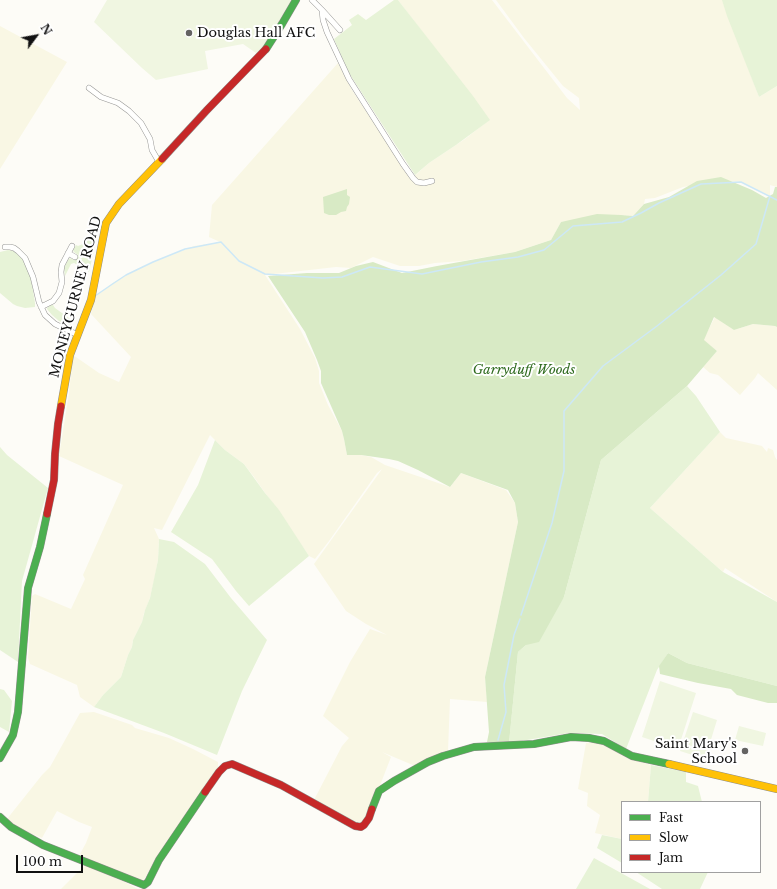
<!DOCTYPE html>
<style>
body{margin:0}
#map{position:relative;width:777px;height:889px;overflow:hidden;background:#fdfcf7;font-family:"Libre Baskerville",serif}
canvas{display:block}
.legend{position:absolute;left:621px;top:801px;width:140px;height:72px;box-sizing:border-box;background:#fff;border:1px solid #a0a0a0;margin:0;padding:5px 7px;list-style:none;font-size:12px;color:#111}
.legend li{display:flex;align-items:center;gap:8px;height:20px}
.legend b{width:20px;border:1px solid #a0a0a0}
.north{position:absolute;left:16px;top:16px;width:40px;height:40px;-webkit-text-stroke:3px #fff;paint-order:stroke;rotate:58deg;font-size:11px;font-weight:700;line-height:16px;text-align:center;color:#111}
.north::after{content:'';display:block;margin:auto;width:14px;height:18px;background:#111;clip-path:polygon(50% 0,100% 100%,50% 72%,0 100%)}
.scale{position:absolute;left:16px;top:855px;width:67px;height:18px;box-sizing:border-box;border:2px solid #111;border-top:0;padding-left:5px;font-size:12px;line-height:14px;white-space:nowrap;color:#111;-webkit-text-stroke:3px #fff;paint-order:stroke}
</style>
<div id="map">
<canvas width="777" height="889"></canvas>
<ul class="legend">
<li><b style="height:5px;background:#4caf50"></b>Fast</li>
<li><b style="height:5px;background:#ffc107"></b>Slow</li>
<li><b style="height:5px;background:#c62828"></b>Jam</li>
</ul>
<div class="north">N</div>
<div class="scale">100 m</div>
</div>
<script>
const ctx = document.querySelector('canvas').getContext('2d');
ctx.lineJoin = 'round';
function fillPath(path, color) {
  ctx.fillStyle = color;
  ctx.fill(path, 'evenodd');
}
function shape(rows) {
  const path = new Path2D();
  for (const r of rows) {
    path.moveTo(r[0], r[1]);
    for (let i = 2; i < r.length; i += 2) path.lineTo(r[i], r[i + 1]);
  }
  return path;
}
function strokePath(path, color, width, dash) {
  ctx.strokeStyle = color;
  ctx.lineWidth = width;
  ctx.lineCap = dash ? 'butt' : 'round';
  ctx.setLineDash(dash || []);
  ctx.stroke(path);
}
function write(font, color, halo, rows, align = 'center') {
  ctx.font = font + ' "Libre Baskerville",serif';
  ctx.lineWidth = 4;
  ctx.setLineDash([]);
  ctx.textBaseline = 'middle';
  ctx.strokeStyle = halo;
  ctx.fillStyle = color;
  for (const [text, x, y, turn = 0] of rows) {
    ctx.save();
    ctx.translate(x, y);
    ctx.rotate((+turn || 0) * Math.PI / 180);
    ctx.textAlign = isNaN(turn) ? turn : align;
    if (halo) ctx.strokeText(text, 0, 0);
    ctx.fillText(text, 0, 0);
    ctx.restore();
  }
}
const farmland = shape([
 [398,0,492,0,567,98,580,110,579,98,563,86,524,38,496,0,723,0,759,97,777,86,777,187,770,185,770,196,741,182,719,181,683,187,655,198,645,199,644,204,633,216,621,215,561,222,551,240,515,252,462,261,435,263,419,266,400,266,373,257,351,268,336,267,265,275,300,329,315,358,319,371,319,383,328,405,342,431,344,439,347,455,361,455,371,457,385,465,450,487,461,473,506,490,515,503,518,522,485,677,487,702,450,699,448,751,415,766,382,752,391,757,367,819,361,824,356,824,314,800,342,746,349,738,323,716,350,662,370,629,387,635,366,624,346,611,314,564,382,469,377,473,329,541,315,559,309,556,254,477,244,464,225,450,210,435,162,530,154,528,159,539,158,560,154,581,150,598,144,613,142,622,133,640,132,647,128,655,121,677,103,695,94,707,80,697,77,685,30,664,28,658,32,596,35,594,71,609,85,579,83,575,123,485,59,456,69,393,73,355,99,373,119,382,131,357,91,314,95,296,114,282,137,269,153,262,194,246,220,242,209,237,212,205,338,63,352,90,411,179,429,163,465,139,489,120],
 [0,26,67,62,0,169],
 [715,317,734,330,753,324,775,326,777,327,777,390,758,373,755,378,740,395,718,375,710,373,703,367,717,351,703,340],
 [720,432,726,438,762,446,767,452,768,448,773,450,775,457,777,460,777,602,725,568,723,572,650,508],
 [94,712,132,725,135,728,169,738,193,749,218,762,218,768,170,838,151,867,145,878,142,881,90,861,80,854,86,843,92,827,79,822,57,811,42,838,27,832,15,826,7,819,42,775,50,767,80,713],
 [600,742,627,758,651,765,648,802,622,802,622,839,595,833,600,815,587,806,588,793,578,789,586,743],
 [85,865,121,880,138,889,61,889]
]);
const green = shape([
 [394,0,398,0,473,96,490,120,456,145,429,163,415,175,349,73,334,39,352,25,349,20,358,14,366,20],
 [722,0,777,0,777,86,759,97,727,16],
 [88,236,96,242,89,272,74,263,71,264,65,276,64,268,68,260,70,258,75,260,78,255,74,252,73,250,76,245,78,246,83,244],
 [8,250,14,251,22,258,31,278,35,303,35,307,25,308,17,306,13,304,0,293,0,252],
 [51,305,53,305,55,308,73,321,70,326,59,321,52,315,47,309,47,308],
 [687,386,696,396,720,432,650,508,723,572,777,602,777,686,687,663,668,653,657,670,626,749,602,734,569,733,509,743,518,652,526,645,564,597,601,460],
 [215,440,225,450,244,464,265,493,279,510,309,556,249,606,236,591,212,559,171,532,198,485],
 [0,447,7,455,48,488,22,581,18,662,0,650],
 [159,539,174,542,205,564,231,598,267,640,242,691,217,755,164,733,94,707,103,695,121,677,128,655,132,647,133,640,142,622,145,610,150,598,158,560],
 [0,689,4,690,12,701,9,732,0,727],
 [651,765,686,772,686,782,698,786,702,802,648,802],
 [602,835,622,839,622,863,597,848],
 [594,858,650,889,576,889],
 [636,872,708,872,700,889,662,889]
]);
const forest = shape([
 [721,177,752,190,766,198,773,194,775,187,777,187,777,327,775,326,753,324,734,330,714,317,704,340,717,351,687,386,601,460,564,597,539,642,526,645,518,652,509,743,487,742,489,732,485,677,518,522,515,503,508,490,461,473,450,487,418,470,398,461,389,459,361,455,347,455,344,439,342,431,321,383,321,371,317,360,305,332,268,276,307,273,339,273,356,266,373,262,402,273,437,266,515,252,551,240,561,222,597,214,621,215,633,216,644,204,669,197,697,181],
 [347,189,347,195,350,197,349,204,347,207,346,211,341,212,336,215,329,215,324,213,323,197],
 [668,653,687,663,777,686,777,703,768,703,737,695,731,689,698,683,660,674,659,666]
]);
const pitch = shape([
 [107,0,292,0,267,43,256,53,243,44,205,51,208,69,156,80,142,68,94,22],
 [660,681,696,693,678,749,642,737],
 [693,712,717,720,705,759,680,751],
 [739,726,766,733,763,746,735,740]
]);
const stream = shape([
 [95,296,111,285,126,275,153,262,185,249,221,242,239,261,265,274,323,278,342,277,370,267,422,274,481,262,518,257,544,250,573,226,622,222,641,213,659,203,701,184,741,182,777,200],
 [521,615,552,523,564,471,564,411,603,366,657,326,721,275,756,244,770,196],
 [498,740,506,712,504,685,514,635,520,619]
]);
const street = shape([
 [312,0,322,10,323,20,327,32,349,79,403,164,413,178,417,182,424,183,432,181],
 [322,10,340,30],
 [89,88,101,97,118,103,129,111,141,123,150,139,152,150,159,162],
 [5,247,10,247,14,248,18,251,25,258,33,277,39,302,45,315,55,324,78,335],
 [68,253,75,257],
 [41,307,53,301,59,293,62,282,61,272,62,265,72,246]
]);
const fast = shape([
 [266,49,282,24,296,0],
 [0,758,13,735,18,712,28,588,40,547,47,514],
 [372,809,379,791,394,781,428,762,443,756,474,747,534,744,571,737,589,738,604,741,632,756,669,764],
 [0,817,11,827,43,845,144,885,148,882,159,860,205,792]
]);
const slow = shape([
 [61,406,70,355,91,300,106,223,119,204,162,159],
 [669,764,777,789]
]);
const jam = shape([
 [162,159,207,110,266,49],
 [47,514,54,480,55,454,58,424,61,406],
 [205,792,219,772,225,766,232,764,281,785,355,826,361,827,364,825,369,818,372,809]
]);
const markers = [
 [189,33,4,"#646362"],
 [745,751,4,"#646362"]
];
const poiNames = [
 ["Douglas Hall AFC",197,33],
 ["Saint Mary's",737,744,"right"],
 ["School",737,759,"right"]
];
const streetNames = [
 ["MONEYGURNEY ROAD",76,297,-75]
];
const parkNames = [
 ["Garryduff Woods",524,370]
];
fillPath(farmland, '#f9f7e4');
fillPath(green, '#e7f3d7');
fillPath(forest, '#d8eac5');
fillPath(pitch, '#f0f6e1');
strokePath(stream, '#cde8f7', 1.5);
strokePath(street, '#979795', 6);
strokePath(fast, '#8e8d8b', 8);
strokePath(slow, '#8e8d8b', 8);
strokePath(jam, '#8e8d8b', 8);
strokePath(street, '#fffffe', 5);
strokePath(fast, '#4caf50', 7);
strokePath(slow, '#ffc107', 7);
strokePath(jam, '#c62828', 7);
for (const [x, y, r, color] of markers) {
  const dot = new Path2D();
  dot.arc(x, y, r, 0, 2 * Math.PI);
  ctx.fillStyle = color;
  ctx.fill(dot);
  strokePath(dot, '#fff', 1.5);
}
write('13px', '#111', '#fff', poiNames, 'left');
write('13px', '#111', '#fff', streetNames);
write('italic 13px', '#2f6b1f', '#fff', parkNames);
</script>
